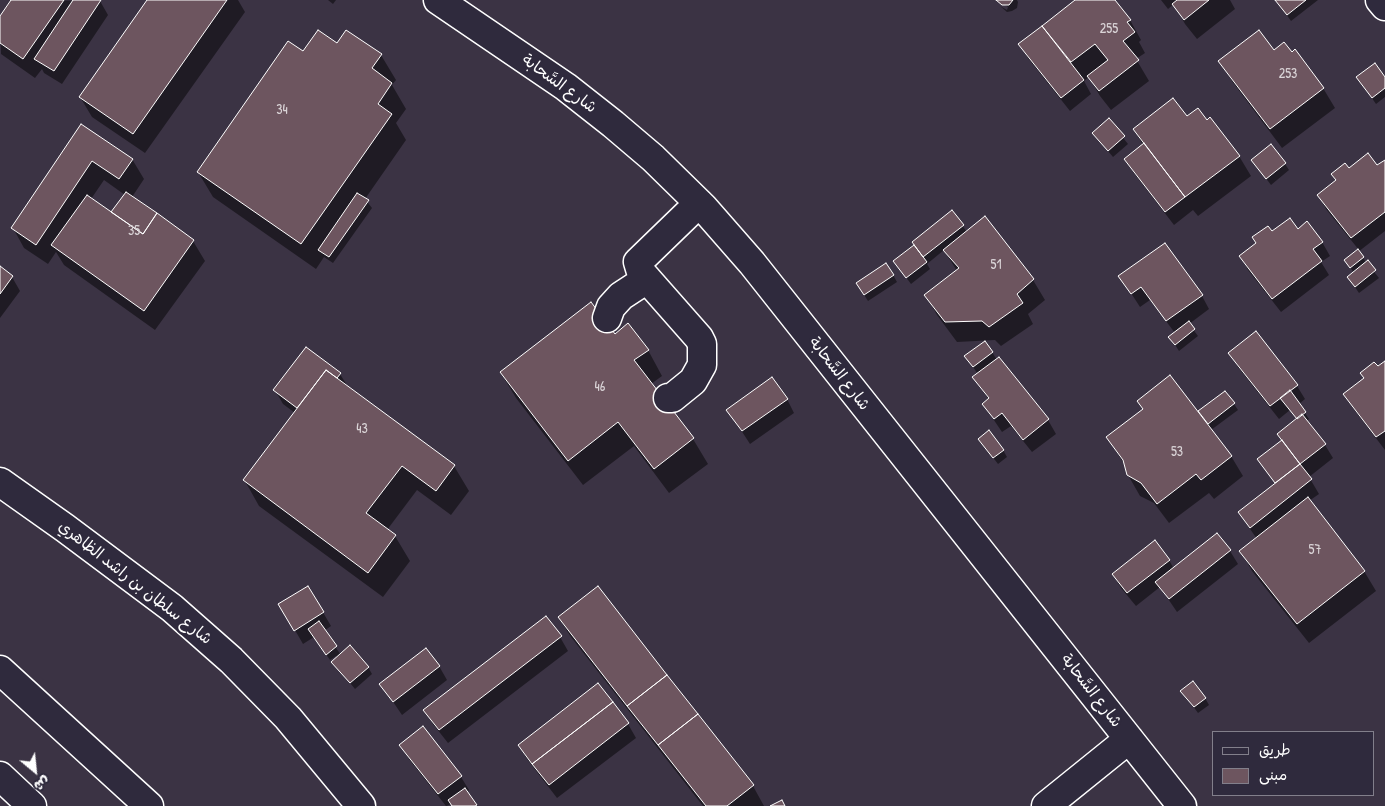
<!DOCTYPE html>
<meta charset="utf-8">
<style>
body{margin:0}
#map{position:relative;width:1385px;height:806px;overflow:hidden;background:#3b3344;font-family:"Patrick Hand","Playpen Sans Arabic",sans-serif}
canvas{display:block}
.legend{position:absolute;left:1212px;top:731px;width:162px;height:65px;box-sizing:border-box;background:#2f2a3d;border:1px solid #827f8b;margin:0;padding:6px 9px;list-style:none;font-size:15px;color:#fff}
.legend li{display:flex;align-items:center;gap:10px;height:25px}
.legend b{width:25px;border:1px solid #827f8b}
.north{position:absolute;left:10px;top:746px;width:50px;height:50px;-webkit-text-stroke:4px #2f2a3d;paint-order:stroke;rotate:152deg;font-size:14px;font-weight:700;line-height:20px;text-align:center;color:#fff}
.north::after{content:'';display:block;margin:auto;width:18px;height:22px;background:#fff;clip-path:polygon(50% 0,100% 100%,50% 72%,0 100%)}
</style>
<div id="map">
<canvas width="1385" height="806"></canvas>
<ul class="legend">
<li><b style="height:6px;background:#2f2a3d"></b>طريق</li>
<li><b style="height:14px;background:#6d555f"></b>مبنى</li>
</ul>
<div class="north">ش</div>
</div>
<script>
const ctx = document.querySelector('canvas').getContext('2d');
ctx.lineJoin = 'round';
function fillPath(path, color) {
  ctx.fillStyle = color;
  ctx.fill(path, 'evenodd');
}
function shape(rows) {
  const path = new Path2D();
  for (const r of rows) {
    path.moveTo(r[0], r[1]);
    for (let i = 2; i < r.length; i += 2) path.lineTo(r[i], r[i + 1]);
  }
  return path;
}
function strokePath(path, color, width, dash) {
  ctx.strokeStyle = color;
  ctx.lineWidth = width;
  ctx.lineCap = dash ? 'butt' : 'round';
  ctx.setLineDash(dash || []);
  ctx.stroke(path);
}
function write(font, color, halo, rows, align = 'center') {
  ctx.font = font + ' "Patrick Hand","Playpen Sans Arabic",sans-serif';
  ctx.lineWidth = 4.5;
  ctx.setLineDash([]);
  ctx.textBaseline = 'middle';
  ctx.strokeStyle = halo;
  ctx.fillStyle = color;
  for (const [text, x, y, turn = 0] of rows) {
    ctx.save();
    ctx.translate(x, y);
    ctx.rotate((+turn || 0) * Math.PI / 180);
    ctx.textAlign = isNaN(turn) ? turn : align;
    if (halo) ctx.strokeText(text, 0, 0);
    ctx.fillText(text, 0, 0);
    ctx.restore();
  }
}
const shadow = shape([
 [13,0,100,1,108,15,62,84,44,73,42,69,35,78,1,54,0,18],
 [148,0,238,0,245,12,145,153,92,117,80,97],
 [328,0,336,0,333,4],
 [997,0,1017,0,1018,2,1017,8,1012,11,1007,12,1000,6,1007,10,1008,7],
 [1077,0,1114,0,1130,20,1141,40,1139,42,1145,53,1136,59,1149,81,1111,110,1100,96,1089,77,1084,81,1091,94,1070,111,1028,58,1020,44],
 [1161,0,1230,0,1235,9,1197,39,1185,24,1174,4,1168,9],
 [1278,0,1318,0,1291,21,1281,7],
 [347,32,381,55,396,80,392,85,406,109,396,123,406,140,365,199,372,208,333,263,324,257,316,269,213,197,198,172,303,53,338,45],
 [1273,51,1292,54,1295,51,1323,88,1335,108,1282,148,1232,81,1220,61],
 [1358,78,1385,79,1385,97,1376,104],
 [1187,118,1239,156,1251,176,1198,216,1193,210,1174,225,1134,173,1126,159,1143,145,1134,129],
 [1109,120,1128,144,1113,157,1093,133],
 [82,126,132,159,144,179,132,197,193,241,205,261,155,330,64,265,56,252,48,264,24,248,13,228],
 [104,180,125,195,115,216,91,199],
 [1253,161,1285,164,1289,170,1271,185],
 [1385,162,1385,231,1358,252,1379,278,1359,293,1348,277,1354,273,1350,267,1359,250,1326,209,1319,195,1349,169,1377,167],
 [952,212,967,232,985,218,1033,280,1045,300,1028,314,1033,324,1001,346,995,340,957,342,937,315,926,295,957,271,944,250,927,264,930,269,911,284,894,261],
 [1298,231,1322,242,1330,256,1321,262,1329,275,1281,312,1248,270,1241,256],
 [0,268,12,277,20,291,0,318],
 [893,275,897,282,868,301,861,290],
 [1120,276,1202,296,1209,309,1189,324,1198,336,1179,351,1170,337,1175,333,1150,300,1140,307],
 [614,336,648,350,662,376,651,384,693,439,708,464,669,493,634,446,583,485,516,398,501,373],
 [306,349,340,374,348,387,454,466,469,491,451,515,417,490,387,530,395,536,410,561,383,597,259,506,245,481,295,413,283,404,275,390],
 [992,352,997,360,999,358,1048,420,1056,434,1032,452,1011,426,1002,432,983,404,989,400,974,377,978,374,970,363],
 [1230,353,1289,390,1289,393,1297,386,1305,399,1299,404,1309,419,1306,421,1325,445,1333,458,1309,477,1319,494,1309,501,1364,571,1376,591,1309,643,1252,571,1241,551,1257,539,1239,513,1276,484,1263,466,1298,420,1290,410,1279,419,1238,367],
 [1385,362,1385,450,1353,408,1345,395],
 [787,399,794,413,750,444,728,410],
 [1138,401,1202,418,1234,404,1238,410,1211,430,1231,456,1243,476,1214,499,1209,493,1169,523,1154,503,1140,496,1128,475,1126,467,1108,438,1144,410],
 [979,439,1003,450,1007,457,998,464],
 [1217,535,1230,551,1238,564,1177,612,1160,587,1136,606,1121,588,1113,574,1169,560,1174,569],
 [308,587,331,626,324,631,341,655,368,667,372,674,355,689,333,662,337,658,336,656,330,660,314,637,303,644,288,618],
 [546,618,560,637,568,651,448,743,433,724,425,710],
 [559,618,753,786,764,806,703,806,571,637],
 [439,666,447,680,402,715,381,684],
 [598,684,628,724,636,738,557,798,527,759,519,745],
 [1182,691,1205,698,1209,705,1198,713],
 [401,745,461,777,469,790,467,792,477,806,453,806,452,804,446,806,409,759]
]);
const building = shape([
 [11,0,64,0,23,59,0,43,0,16,11,0],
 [73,0,101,0,54,71,34,59,73,0],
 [147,0,227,0,133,134,79,97,147,0],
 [996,0,1013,0,1009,5,1002,5,996,0],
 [1075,0,1115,0,1131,20,1127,22,1135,32,1123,41,1139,60,1099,91,1087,76,1108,60,1095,44,1071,62,1042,26,1075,0],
 [1177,0,1209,0,1184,20,1172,4,1177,0],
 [1275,0,1306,0,1287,15,1275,0],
 [1042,26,1084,80,1061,98,1018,44,1042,26],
 [318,30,337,43,346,30,382,54,372,68,392,83,378,104,392,114,301,244,197,172,288,41,303,51,318,30],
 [1259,30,1274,50,1284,42,1292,52,1295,49,1324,88,1270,129,1218,61,1259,30],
 [1375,63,1385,77,1385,88,1372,98,1356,77,1375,63],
 [1173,98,1187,116,1198,108,1207,120,1210,117,1240,156,1185,197,1133,129,1173,98],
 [1109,118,1125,136,1108,151,1092,133,1109,118],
 [81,124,133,159,119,179,92,161,36,245,11,228,81,124],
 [1144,143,1185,197,1165,212,1124,159,1144,143],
 [1271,144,1286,163,1266,179,1251,160,1271,144],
 [1368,153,1377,165,1385,160,1385,212,1351,238,1317,195,1336,180,1331,174,1345,163,1349,168,1368,153],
 [126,192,157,213,143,234,111,212,126,192],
 [357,193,369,200,329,257,318,250,357,193],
 [87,195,143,234,157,213,194,240,144,311,51,245,87,195],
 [952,210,964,225,923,257,912,242,952,210],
 [985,216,1034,279,1017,294,1023,303,989,327,982,321,945,322,924,295,959,268,943,250,985,216],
 [1290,218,1298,229,1307,221,1323,242,1313,249,1322,261,1272,299,1239,256,1256,243,1252,237,1268,226,1272,231,1290,218],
 [1165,243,1203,295,1166,321,1141,287,1131,294,1118,276,1165,243],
 [914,245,927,262,906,278,893,261,914,245],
 [1358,249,1364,257,1350,268,1344,260,1358,249],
 [1368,260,1376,270,1355,287,1347,277,1368,260],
 [886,263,894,275,864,295,856,283,886,263],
 [0,266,13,276,0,294,0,266],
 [591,302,615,334,628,323,649,350,634,360,694,438,654,469,618,422,568,461,500,372,591,302],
 [1189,321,1195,329,1175,345,1168,337,1189,321],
 [1256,331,1298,385,1270,406,1228,353,1256,331],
 [985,341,993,352,973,367,964,356,985,341],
 [306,347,341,373,337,378,326,370,297,408,273,390,306,347],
 [999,357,1049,419,1023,440,1002,413,994,419,982,404,989,398,972,377,999,357],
 [1385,361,1385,431,1376,437,1343,394,1364,378,1360,373,1374,362,1378,366,1385,361],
 [326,370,455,465,436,491,402,466,366,513,396,535,368,573,243,480,326,370],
 [1170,375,1232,456,1201,480,1196,474,1157,504,1141,483,1127,475,1123,460,1106,437,1143,409,1137,401,1170,375],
 [772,377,788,399,742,431,726,410,772,377],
 [1290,390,1306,412,1297,419,1280,398,1290,390],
 [1225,391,1235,403,1208,424,1198,411,1225,391],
 [1302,414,1326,444,1300,464,1277,434,1302,414],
 [989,430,1004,450,993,458,978,439,989,430],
 [1282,440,1300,464,1275,483,1257,459,1282,440],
 [1300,464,1312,479,1250,528,1238,512,1300,464],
 [1308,497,1365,571,1297,624,1239,551,1308,497],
 [1217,533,1231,550,1169,599,1155,582,1217,533],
 [1155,540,1170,560,1127,593,1112,574,1155,540],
 [308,586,324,612,294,631,278,604,308,586],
 [598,586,667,675,627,706,558,617,598,586],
 [546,616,562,636,439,730,423,710,546,616],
 [319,621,337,646,326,655,308,629,319,621],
 [350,645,369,667,350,683,331,662,350,645],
 [426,648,440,666,393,702,379,684,426,648],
 [667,675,698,714,658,745,627,706,667,675],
 [1193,681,1206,698,1194,707,1180,691,1193,681],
 [598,683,613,702,532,764,518,745,598,683],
 [613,702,629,723,549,785,532,764,613,702],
 [698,714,754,785,727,806,706,806,658,745,698,714],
 [423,726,462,776,438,794,399,745,423,726],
 [465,788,477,805,475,806,452,806,448,800,465,788],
 [782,800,785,806,770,806,782,800]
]);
const minor = shape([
 [438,0,566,87,613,124,653,158,703,207,752,263,1182,806],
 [1380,0,1385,6],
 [607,318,611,307,621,296,647,279],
 [668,398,672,398,693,381,702,365,702,344,699,338,647,279,641,272,638,262,699,203],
 [0,482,65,528,172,608,231,660,288,718,361,806],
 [1046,806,1129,739]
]);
const major = shape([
 [0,670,149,806],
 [0,776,32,806]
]);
const numberNames = [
 ["255",1109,29],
 ["253",1288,74],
 ["34",282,110],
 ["35",134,231],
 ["51",996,265],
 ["46",600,387],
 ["43",362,429],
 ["53",1177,452],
 ["57",1315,550]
];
const streetNames = [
 ["شارع السَّحابة",559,84,36],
 ["شارع السَّحابة",839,374,52],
 ["شارع سلطان بن راشد الظاهري",135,583,38],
 ["شارع السَّحابة",1091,691,52]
];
fillPath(shadow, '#0007');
fillPath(building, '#6d555f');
strokePath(building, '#fff', 1);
strokePath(minor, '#fff', 31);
strokePath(major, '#fff', 31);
strokePath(minor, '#2f2a3d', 28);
strokePath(major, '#2f2a3d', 28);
write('14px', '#dad4d7', null, numberNames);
write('16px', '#fff', '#2f2a3d', streetNames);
</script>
